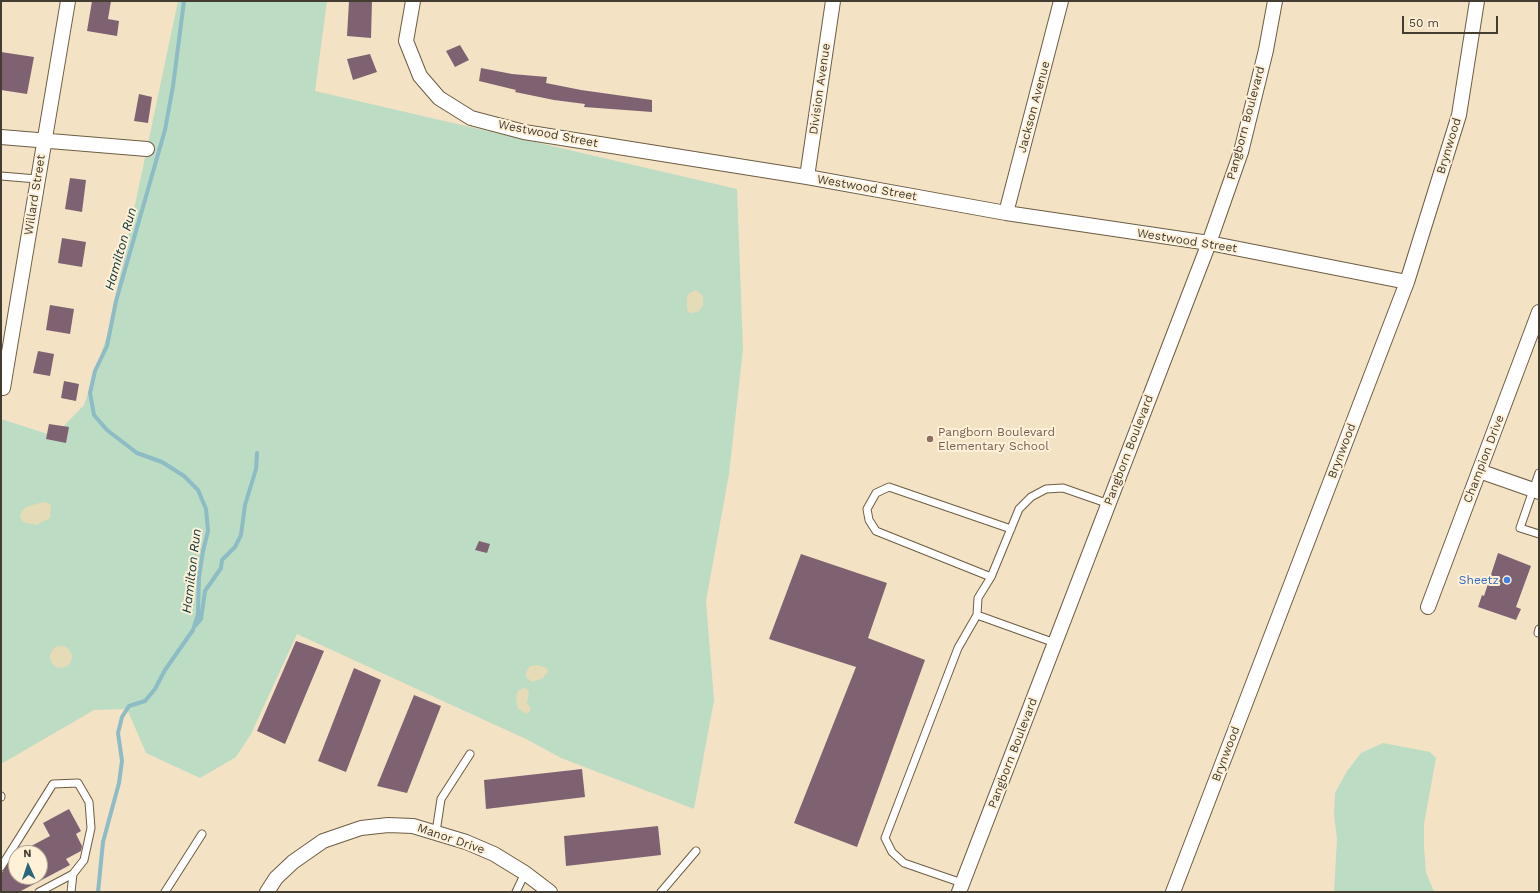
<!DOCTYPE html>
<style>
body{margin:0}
#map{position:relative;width:1540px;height:893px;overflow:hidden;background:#f4e2c5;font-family:"Work Sans",sans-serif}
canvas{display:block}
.frame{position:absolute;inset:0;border:2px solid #433c30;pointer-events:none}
.north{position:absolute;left:8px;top:845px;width:40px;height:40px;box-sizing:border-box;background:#fff0d8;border:1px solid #b4a895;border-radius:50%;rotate:357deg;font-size:11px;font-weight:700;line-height:16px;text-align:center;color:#433c30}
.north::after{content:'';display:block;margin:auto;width:14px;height:18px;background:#27667c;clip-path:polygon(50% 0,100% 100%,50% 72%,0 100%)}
.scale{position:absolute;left:1402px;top:16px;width:96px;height:18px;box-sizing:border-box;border:2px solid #433c30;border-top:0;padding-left:5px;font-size:12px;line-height:14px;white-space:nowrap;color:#433c30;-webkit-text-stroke:3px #fff0d8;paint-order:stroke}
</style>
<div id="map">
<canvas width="1540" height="893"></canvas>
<div class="frame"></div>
<div class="north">N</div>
<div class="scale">50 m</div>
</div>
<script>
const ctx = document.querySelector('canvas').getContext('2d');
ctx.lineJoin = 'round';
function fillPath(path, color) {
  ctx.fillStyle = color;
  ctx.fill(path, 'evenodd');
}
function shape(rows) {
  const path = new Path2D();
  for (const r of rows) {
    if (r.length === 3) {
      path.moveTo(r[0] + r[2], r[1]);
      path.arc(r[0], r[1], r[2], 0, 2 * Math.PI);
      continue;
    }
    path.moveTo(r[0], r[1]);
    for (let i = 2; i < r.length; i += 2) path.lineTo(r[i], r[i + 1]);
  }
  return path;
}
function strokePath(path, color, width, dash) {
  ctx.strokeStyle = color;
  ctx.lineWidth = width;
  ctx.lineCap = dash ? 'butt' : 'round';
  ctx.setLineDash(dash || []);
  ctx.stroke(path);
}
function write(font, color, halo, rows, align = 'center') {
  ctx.font = font + ' "Work Sans",sans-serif';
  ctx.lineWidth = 4;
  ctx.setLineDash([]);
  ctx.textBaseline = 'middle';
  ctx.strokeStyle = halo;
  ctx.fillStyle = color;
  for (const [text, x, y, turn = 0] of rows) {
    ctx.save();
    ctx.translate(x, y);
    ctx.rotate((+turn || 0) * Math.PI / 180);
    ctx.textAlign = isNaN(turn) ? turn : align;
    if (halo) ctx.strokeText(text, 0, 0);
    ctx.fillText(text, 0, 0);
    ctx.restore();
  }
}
const green = shape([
 [178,1,327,1,315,91,737,189,743,349,729,474,706,601,714,700,694,809,561,758,528,740,297,634,251,734,236,757,200,778,146,753,127,709,94,710,1,764,1,419,54,436,84,405,108,333],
 [1383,743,1430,752,1436,758,1424,824,1424,848,1426,872,1434,892,1334,892,1337,839,1334,816,1335,793,1347,771,1361,753]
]);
const sand = shape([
 [696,290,703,296,703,305,699,311,692,313,688,312,687,308,687,297,689,293],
 [43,502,51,504,50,518,36,525,23,522,20,517,21,512,26,507],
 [61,657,11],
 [537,665,547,668,548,672,543,678,532,682,526,677,526,672,530,666],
 [523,688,526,688,529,692,527,703,531,709,527,714,518,709,516,700,517,692]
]);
const stream = shape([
 [196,625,201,619,205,591,221,568,222,560,235,547,241,535,245,505,256,469,257,453],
 [98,892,103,842,119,783,122,761,118,733,122,717,129,706,145,701,155,689,165,670,193,630,198,614,199,577,203,551,208,531,206,509,198,490,184,476,162,462,137,453,107,430,94,415,90,393,95,371,107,346,116,301,165,130,173,86,184,1]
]);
const building = shape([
 [92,1,111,1,108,19,119,21,117,36,87,31],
 [349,1,372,1,371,38,347,36],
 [460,45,469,60,455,67,446,51],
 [1,52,34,57,27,94,1,90],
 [370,54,377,72,353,80,347,59],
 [481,68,512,74,547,77,546,83,581,90,652,100,652,112,584,107,585,104,554,100,515,92,516,90,479,81],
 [139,94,152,97,148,123,134,121],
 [70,178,86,180,82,212,65,209],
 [62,238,86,242,82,267,58,263],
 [50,305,74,309,70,334,46,330],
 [38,351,54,354,50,376,33,373],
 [64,381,79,384,76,401,61,398],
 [49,424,69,427,66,443,46,439],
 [479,541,490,544,487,553,475,550],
 [1498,553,1531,566,1516,607,1521,609,1516,620,1478,607,1482,595,1484,596],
 [801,554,887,583,868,638,925,660,857,847,794,823,856,667,769,639],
 [296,641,324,651,285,744,257,731],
 [354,668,381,680,346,772,318,761],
 [414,695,441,706,407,793,377,786],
 [582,769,585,797,486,809,484,780],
 [69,809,81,831,76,834,82,846,81,851,66,859,70,865,19,892,1,892,1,874,16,852,16,877,40,877,40,853,18,853,50,836,43,823],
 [658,826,661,855,566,866,564,836]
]);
const service = shape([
 [1,176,37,179],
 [1539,473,1520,528,1539,534],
 [991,577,876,531,869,520,867,509,876,493,889,487,1011,529],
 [977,615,978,598,991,577,1019,509,1031,497,1046,489,1063,488,1109,504],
 [1539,629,1538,633,1539,633],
 [1,796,1,797],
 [436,832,441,799,470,754],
 [1,867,53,784,78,783,89,802,91,828,84,860,73,874,39,892],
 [962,883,904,863,892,852,885,838,958,648,977,615,1055,643],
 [71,892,73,874],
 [165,892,202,834],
 [516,892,525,873],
 [661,892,696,851]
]);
const minor = shape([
 [413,1,406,41,420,76,439,98,471,118,524,132,807,177,1006,213,1209,243,1407,282],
 [1,137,147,149],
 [807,177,833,1],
 [1006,213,1061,1],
 [3,388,68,1],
 [1479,471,1539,492],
 [1428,607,1539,312],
 [267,892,276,878,293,862,323,841,361,828,388,825,413,826,466,842,494,854,525,873,550,892],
 [959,892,1209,243,1241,152,1266,50,1275,1],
 [1173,892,1407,282,1459,115,1477,1]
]);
const markers = [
 [930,439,4,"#8d6e63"],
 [1507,580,4,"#3f7fe0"]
];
const streetNames = [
 ["Division Avenue",820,89,-82],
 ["Jackson Avenue",1034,107,-75],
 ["Pangborn Boulevard",1246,123,-75],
 ["Westwood Street",548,134,11],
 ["Brynwood",1449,146,-73],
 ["Westwood Street",867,188,10],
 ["Willard Street",35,195,-81],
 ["Westwood Street",1187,241,9],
 ["Pangborn Boulevard",1129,450,-69],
 ["Brynwood",1342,451,-69],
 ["Champion Drive",1484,459,-69],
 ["Pangborn Boulevard",1013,753,-69],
 ["Brynwood",1226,754,-69],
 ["Manor Drive",451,839,19]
];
const educationNames = [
 ["Pangborn Boulevard",938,432],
 ["Elementary School",938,446]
];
const shopNames = [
 ["Sheetz",1499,580]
];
const waterNames = [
 ["Hamilton Run",121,249,-74],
 ["Hamilton Run",192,571,-83]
];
fillPath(green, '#bcdcc4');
fillPath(sand, '#e5dbb6');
strokePath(stream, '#8dbcc4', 4);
fillPath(building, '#7f6271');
strokePath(service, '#6d5d43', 9);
strokePath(minor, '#6d5d43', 16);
strokePath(service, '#fff', 7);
strokePath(minor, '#fff', 14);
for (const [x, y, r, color] of markers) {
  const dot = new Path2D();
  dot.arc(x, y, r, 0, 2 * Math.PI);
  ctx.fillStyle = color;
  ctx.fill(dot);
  strokePath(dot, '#fff0d8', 1.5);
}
write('12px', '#433c30', '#fff0d8', streetNames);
write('12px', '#785e54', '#fff0d8', educationNames, 'left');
write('12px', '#366cbe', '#fff0d8', shopNames, 'right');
write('italic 13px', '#07363d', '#fff0d8', waterNames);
</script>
